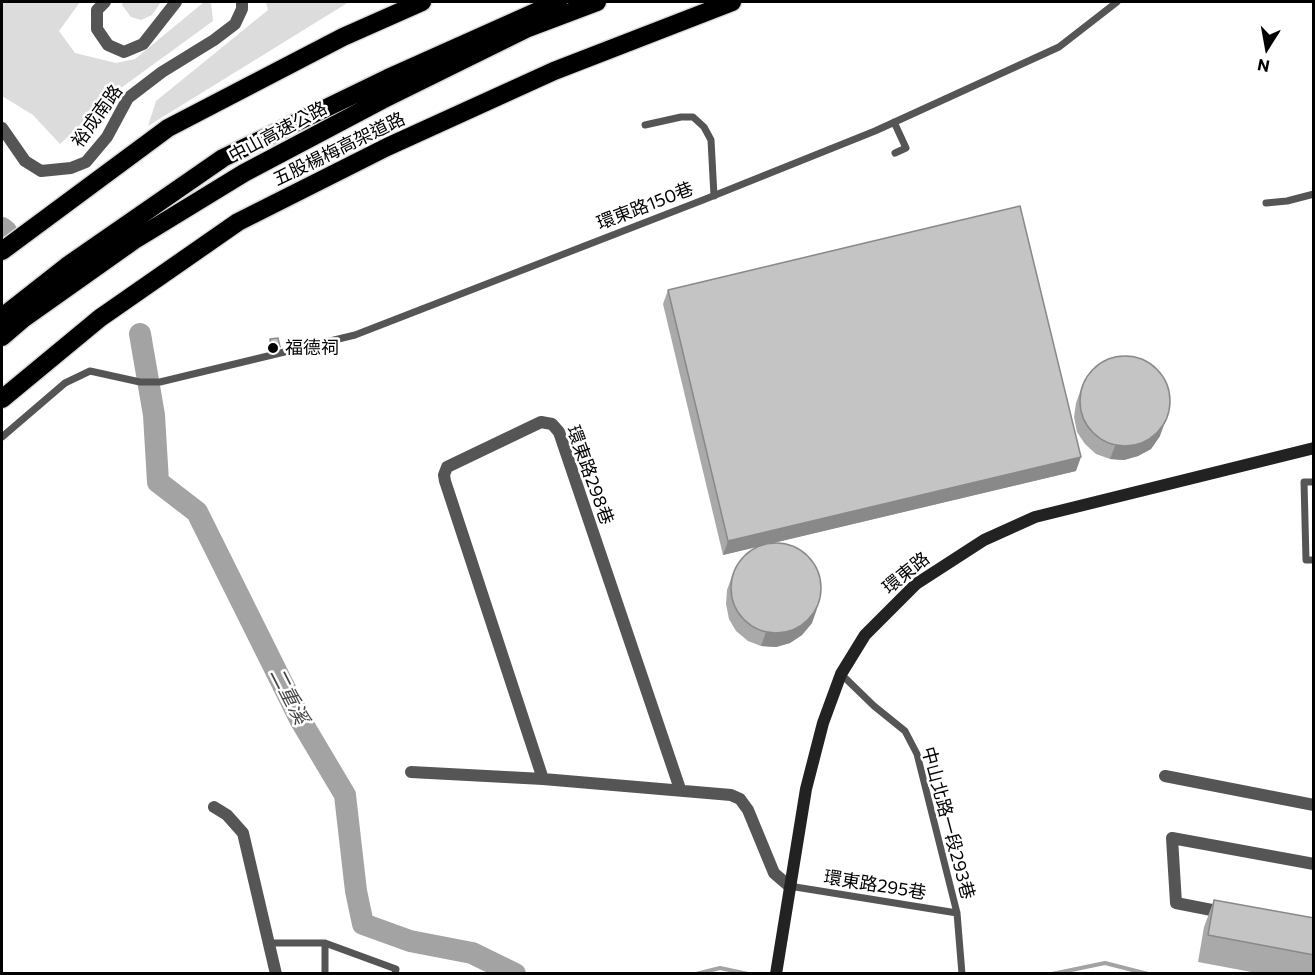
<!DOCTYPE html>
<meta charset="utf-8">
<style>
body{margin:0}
#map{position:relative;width:1315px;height:975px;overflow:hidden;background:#fff;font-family:Commissioner,sans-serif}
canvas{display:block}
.frame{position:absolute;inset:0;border:3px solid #000;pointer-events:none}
.north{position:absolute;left:1237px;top:18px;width:60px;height:60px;-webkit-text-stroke:4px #fff;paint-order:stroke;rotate:191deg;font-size:16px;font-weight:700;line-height:24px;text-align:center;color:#000}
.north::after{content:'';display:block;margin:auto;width:21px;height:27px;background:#000;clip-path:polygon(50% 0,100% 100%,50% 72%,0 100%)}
</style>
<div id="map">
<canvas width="1315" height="975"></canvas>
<div class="frame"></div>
<div class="north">N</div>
</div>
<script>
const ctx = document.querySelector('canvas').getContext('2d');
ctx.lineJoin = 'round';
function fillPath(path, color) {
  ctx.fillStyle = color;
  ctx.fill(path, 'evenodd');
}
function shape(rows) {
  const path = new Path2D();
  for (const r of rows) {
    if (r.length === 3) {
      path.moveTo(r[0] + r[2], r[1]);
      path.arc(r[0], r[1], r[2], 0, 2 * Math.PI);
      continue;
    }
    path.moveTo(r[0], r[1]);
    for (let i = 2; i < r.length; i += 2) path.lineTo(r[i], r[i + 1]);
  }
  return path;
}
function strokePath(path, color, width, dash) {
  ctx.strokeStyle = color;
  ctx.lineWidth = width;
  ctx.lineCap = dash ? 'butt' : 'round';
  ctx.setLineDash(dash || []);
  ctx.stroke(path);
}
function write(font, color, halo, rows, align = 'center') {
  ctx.font = font + ' Commissioner,"Noto Sans TC",sans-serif';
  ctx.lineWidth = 5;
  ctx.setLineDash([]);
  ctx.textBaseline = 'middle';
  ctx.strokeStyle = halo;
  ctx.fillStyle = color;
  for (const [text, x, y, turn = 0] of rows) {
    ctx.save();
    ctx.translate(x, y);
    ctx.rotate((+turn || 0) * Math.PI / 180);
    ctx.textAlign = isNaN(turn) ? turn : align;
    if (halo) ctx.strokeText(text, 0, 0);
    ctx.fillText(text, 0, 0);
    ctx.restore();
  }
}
const green = shape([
 [2,2,80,2,59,31,75,53,116,63,135,59,204,2,211,2,213,21,114,93,60,144,33,115,2,96],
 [123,2,161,2,152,15,141,20,131,17,122,5],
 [266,2,349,2,148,126,156,101,268,10]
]);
const stream = shape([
 [696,974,720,968,748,974],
 [1052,974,1105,963,1148,974]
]);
const river = shape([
 [2,228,6,231],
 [140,334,154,415,158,482,197,512,301,721,345,795,356,891,363,924,410,941,472,953,515,974]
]);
const lane = shape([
 [894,122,906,148,895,153],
 [645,125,681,117,693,117,704,127,711,140,714,196],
 [1266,203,1287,201,1314,194],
 [2,437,65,383,90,371,140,382,160,382,355,335,703,200,875,131,1059,47,1117,2],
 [1314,482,1304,482,1306,560,1314,560],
 [841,674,874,706,905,731,917,754,957,913,962,974],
 [789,886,957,913],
 [268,943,325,943,396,969,395,974],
 [325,943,325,974]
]);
const street = shape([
 [105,2,97,10,97,29,108,45,124,52,143,44,176,2],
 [2,128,25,161,41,171,71,168,86,162,107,137,128,98,162,72,214,40,235,24,242,9,242,2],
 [411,772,543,779,731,795,740,799,748,810,774,873,789,886],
 [1165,776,1314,805],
 [543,779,445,481,444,475,447,467,541,422,552,424,559,432,680,789],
 [214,807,227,815,243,833,276,974],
 [1227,913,1176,903,1172,838,1314,864]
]);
const secondary = shape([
 [776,974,806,789,823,723,841,674,865,635,916,584,984,540,1035,517,1314,448]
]);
const highway = shape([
 [2,251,168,128,343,37,422,2],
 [2,317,67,266,223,158,388,78,558,2],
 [2,337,23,319,136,239,244,173,382,100,528,28,597,2],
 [2,399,100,318,238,222,387,147,554,71,732,2]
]);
const wall = shape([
 [668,290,1076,471,768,544,812,623,802,635,790,643,776,647,761,646,748,641,736,631,729,619,726,604,727,590,732,576,760,546,723,555,663,304],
 [270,339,278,351,270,353,269,344],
 [1081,389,1160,436,1151,449,1138,456,1124,460,1110,459,1096,454,1085,444,1077,432,1074,417,1076,403],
 [1214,900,1314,918,1314,974,1262,974,1198,962,1204,927]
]);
const shadedWall = shape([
 [280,347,278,351,270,353,272,348],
 [1165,422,1160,436,1151,449,1138,456,1124,460,1110,459,1115,446],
 [1081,457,1076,471,723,555,728,541],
 [817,609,812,623,802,635,790,643,776,647,761,646,766,632]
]);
const building = shape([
 [1020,206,1081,457,728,541,668,290,1020,206],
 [278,338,280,347,272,348,270,339,278,338],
 [1125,401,45],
 [776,588,45],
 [1214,900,1314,918,1314,955,1208,935,1214,900]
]);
const markers = [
 [273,348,6,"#000"]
];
const streetNames = [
 ["裕成南路",97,116,-54],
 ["中山高速公路",278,132,-28],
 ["五股楊梅高架道路",339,149,-26],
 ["環東路150巷",645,206,-21],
 ["環東路298巷",590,475,70],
 ["環東路",906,573,-39],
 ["中山北路一段293巷",948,823,75],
 ["環東路295巷",875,885,9]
];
const poiNames = [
 ["福德祠",285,348]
];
const waterNames = [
 ["二重溪",289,696,63]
];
fillPath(green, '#dcdcdc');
strokePath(stream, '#a3a3a3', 4);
strokePath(river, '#a3a3a3', 22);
strokePath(highway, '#dbdbdb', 21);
strokePath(lane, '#555', 7);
strokePath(street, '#555', 12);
strokePath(secondary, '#222', 12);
strokePath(highway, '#000', 18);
fillPath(wall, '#a9a9a9');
fillPath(shadedWall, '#898989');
fillPath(building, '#c4c4c4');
strokePath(building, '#898989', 1.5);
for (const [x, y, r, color] of markers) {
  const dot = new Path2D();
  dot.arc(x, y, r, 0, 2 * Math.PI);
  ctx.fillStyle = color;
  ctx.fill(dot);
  strokePath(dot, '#fff', 2);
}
write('18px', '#000', '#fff', streetNames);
write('18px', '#000', '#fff', poiNames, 'left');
write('italic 20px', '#444', '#fff', waterNames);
</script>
